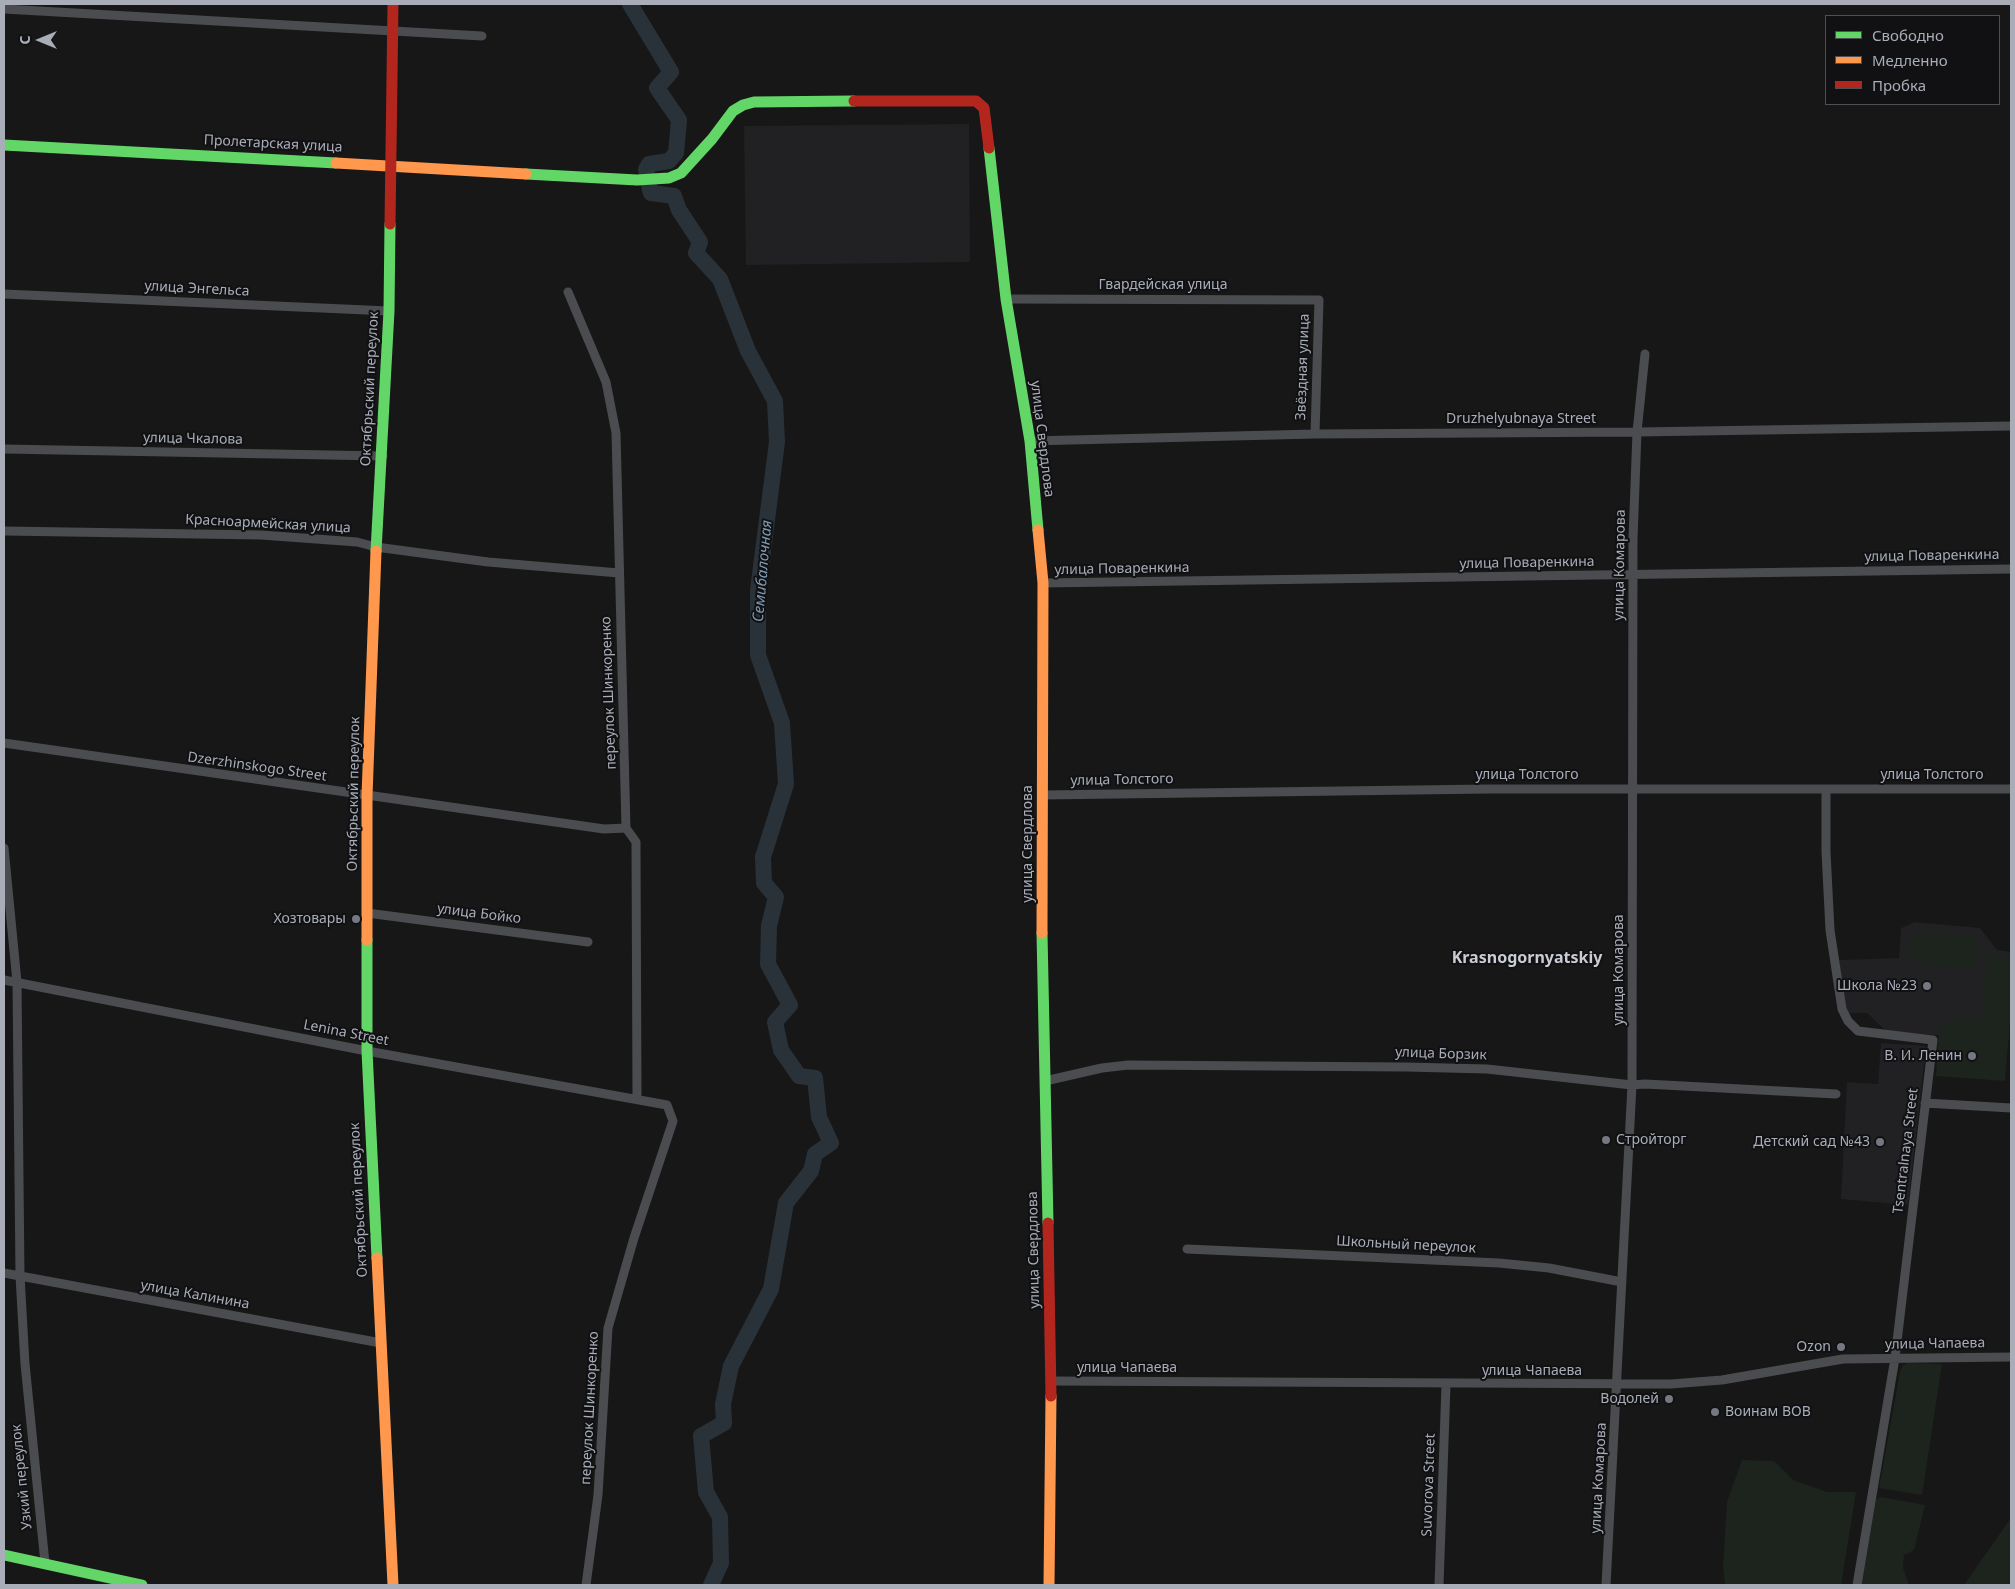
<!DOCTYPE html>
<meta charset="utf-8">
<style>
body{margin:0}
#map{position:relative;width:2015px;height:1589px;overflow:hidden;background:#171717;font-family:"Noto Sans",sans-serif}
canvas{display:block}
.frame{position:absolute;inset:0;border:5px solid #a8adb8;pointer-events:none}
.legend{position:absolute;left:1825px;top:15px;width:175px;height:90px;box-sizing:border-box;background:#111113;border:1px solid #4d4f55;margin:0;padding:6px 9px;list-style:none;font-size:15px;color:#a8adb8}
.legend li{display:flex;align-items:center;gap:10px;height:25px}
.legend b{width:25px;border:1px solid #4d4f55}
.north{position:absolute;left:15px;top:15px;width:50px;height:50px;-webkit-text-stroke:4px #111113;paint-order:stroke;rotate:270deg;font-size:14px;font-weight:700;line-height:20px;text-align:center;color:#a8adb8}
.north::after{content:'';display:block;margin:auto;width:18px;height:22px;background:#a8adb8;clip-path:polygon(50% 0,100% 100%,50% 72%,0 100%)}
</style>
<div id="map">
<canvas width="2015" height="1589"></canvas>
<div class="frame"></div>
<ul class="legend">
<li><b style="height:6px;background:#63d668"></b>Свободно</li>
<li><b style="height:6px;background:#ff974d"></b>Медленно</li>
<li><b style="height:6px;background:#b3261e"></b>Пробка</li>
</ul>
<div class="north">С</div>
</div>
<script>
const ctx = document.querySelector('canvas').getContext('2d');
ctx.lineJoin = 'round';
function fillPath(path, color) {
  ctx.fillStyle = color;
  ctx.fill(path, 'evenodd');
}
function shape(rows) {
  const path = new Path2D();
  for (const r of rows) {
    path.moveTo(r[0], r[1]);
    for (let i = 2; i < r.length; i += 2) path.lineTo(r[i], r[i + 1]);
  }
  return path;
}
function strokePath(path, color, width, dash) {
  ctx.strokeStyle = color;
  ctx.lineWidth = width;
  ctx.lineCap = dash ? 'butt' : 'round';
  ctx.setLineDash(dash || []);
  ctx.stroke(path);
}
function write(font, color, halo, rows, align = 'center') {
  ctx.font = font + ' "Noto Sans",sans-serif';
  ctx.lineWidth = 4;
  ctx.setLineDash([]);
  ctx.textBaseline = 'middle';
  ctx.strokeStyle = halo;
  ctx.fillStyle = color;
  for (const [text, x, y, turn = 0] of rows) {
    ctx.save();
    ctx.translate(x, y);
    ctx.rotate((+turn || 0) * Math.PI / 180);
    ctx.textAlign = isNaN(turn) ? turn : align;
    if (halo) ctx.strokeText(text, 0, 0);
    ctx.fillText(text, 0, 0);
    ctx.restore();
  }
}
const built = shape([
 [969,124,970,262,746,265,744,126],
 [1915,922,1980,928,1997,950,2011,952,2009,1041,1886,1031,1867,1013,1846,1013,1839,960,1899,958,1901,928],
 [1881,1043,1926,1046,1908,1205,1841,1199,1847,1082,1878,1084]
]);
const green = shape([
 [1920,932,1972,936,1978,946,1979,957,1971,967,1964,969,1917,964,1912,961,1907,947,1909,940],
 [1988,954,2011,958,2011,1007,2005,1081,1936,1076,1939,1031,1943,1024,1952,1017,1980,1019],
 [1908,1363,1942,1364,1922,1495,1879,1488,1900,1372,1903,1365],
 [1742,1460,1774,1461,1793,1480,1827,1492,1856,1492,1841,1585,1725,1585,1723,1566,1727,1502],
 [1881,1497,1925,1505,1914,1550,1904,1555,1903,1568,1909,1585,1861,1585,1876,1499],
 [2011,1518,2011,1585,1964,1585]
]);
const river = shape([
 [630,4,671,72,657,88,679,120,676,153,669,161,649,164,646,169,650,190,651,193,674,196,679,210,700,242,696,253,720,279,748,351,775,401,777,442,758,590,758,655,782,723,786,784,763,857,764,883,776,897,769,926,768,964,790,1005,775,1022,781,1050,799,1076,815,1078,819,1117,831,1143,815,1154,811,1171,786,1203,771,1289,731,1366,723,1404,724,1423,701,1436,706,1492,720,1517,721,1563,711,1585]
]);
const street = shape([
 [4,9,482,36],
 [568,292,606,382,616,433,626,828,636,842,637,1098],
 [4,294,389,311],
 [1006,299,1319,300,1315,434],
 [1030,441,1315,434,1638,432,2011,426],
 [4,449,383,456],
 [4,531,261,535,357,542,376,547,488,562,619,573],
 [1043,583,2011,569],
 [4,743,604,829,626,828],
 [1826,789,1826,852,1830,930,1842,1009,1848,1021,1858,1031,1933,1040,1895,1358,1857,1585],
 [1043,795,1489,789,2011,789],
 [4,848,17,982,20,1276,25,1364,45,1563],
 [367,913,588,942],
 [4,980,367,1051,667,1105,673,1121,634,1238,608,1328,598,1495,586,1585],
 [1045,1081,1102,1068,1128,1065,1406,1067,1487,1069,1632,1085,1645,1084,1836,1094],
 [1925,1103,2011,1108],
 [1187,1249,1499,1263,1549,1268,1622,1282],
 [4,1273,381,1343],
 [1051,1381,1671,1384,1722,1380,1843,1359,2011,1357],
 [1439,1585,1446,1385],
 [1606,1585,1632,1085,1633,539,1637,432,1645,354]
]);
const fast = shape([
 [4,145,336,163],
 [989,148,1006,299,1030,441,1038,530],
 [526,174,637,180,669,178,681,173,712,139,733,111,743,105,754,102,854,101],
 [376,551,389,311,390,224],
 [1042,933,1048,1223],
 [367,940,367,1051,377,1258],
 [4,1555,142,1585]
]);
const slow = shape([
 [336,163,526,174],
 [1038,530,1043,583,1042,933],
 [367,940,367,796,376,551],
 [377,1258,393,1585],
 [1049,1585,1051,1396]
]);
const jam = shape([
 [854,101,976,101,984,108,989,148],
 [390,224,393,4],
 [1048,1223,1051,1396]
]);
const markers = [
 [356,919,5,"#757880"],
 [1927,986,5,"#757880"],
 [1972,1056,5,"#757880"],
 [1606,1140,5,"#757880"],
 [1880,1142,5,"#757880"],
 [1841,1347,5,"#757880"],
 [1669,1399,5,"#757880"],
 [1715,1412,5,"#757880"]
];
const streetNames = [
 ["Пролетарская улица",273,144,3],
 ["Гвардейская улица",1163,285],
 ["улица Энгельса",197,289,3],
 ["Звёздная улица",1303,367,-88],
 ["Октябрьский переулок",370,389,-87],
 ["Druzhelyubnaya Street",1521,419],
 ["улица Чкалова",193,439,1],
 ["улица Свердлова",1042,439,83],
 ["Красноармейская улица",268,524,3],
 ["улица Поваренкина",1932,556,-1],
 ["улица Поваренкина",1527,563,-1],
 ["улица Комарова",1620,565,-89],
 ["улица Поваренкина",1122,569,-1],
 ["переулок Шинкоренко",609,693,-92],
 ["Dzerzhinskogo Street",257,767,8],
 ["улица Толстого",1527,775],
 ["улица Толстого",1932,775],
 ["улица Толстого",1122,780,-1],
 ["Октябрьский переулок",354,794,-89],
 ["улица Свердлова",1028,844,-90],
 ["улица Бойко",479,914,7],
 ["улица Комарова",1619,970,-90],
 ["Lenina Street",346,1033,11],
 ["улица Борзик",1441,1054,2],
 ["Tsentralnaya Street",1906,1151,-83],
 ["Октябрьский переулок",359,1200,-93],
 ["Школьный переулок",1406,1245,3],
 ["улица Свердлова",1034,1250,-91],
 ["улица Калинина",195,1295,10],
 ["улица Чапаева",1935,1344,-1],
 ["улица Чапаева",1127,1368],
 ["улица Чапаева",1532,1371],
 ["переулок Шинкоренко",590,1408,-87],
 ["Узкий переулок",22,1477,-96],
 ["улица Комарова",1599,1478,-87],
 ["Suvorova Street",1429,1485,-88]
];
const poiNames = [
 ["Хозтовары",346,919],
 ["Школа №23",1917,986],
 ["В. И. Ленин",1962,1056],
 ["Стройторг",1616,1140,"left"],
 ["Детский сад №43",1870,1142],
 ["Ozon",1831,1347],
 ["Водолей",1659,1399],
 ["Воинам ВОВ",1725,1412,"left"]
];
const waterNames = [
 ["Семибалочная",763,571,-85]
];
const quarterNames = [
 ["Krasnogornyatskiy",1527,958]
];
fillPath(built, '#212123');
fillPath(green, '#1d241e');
strokePath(river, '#2a3239', 16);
strokePath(street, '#4b4c50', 9);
strokePath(fast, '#63d668', 11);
strokePath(slow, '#ff974d', 11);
strokePath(jam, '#b3261e', 11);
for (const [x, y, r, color] of markers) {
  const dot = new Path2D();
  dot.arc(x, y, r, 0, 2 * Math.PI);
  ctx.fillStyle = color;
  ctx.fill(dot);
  strokePath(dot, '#111113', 2);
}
write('14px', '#a8adb8', '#111113', streetNames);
write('14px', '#a8adb8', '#111113', poiNames, 'right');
write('italic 15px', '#7f9bb3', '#111113', waterNames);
write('bold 16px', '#c9ccd4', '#111113', quarterNames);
</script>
